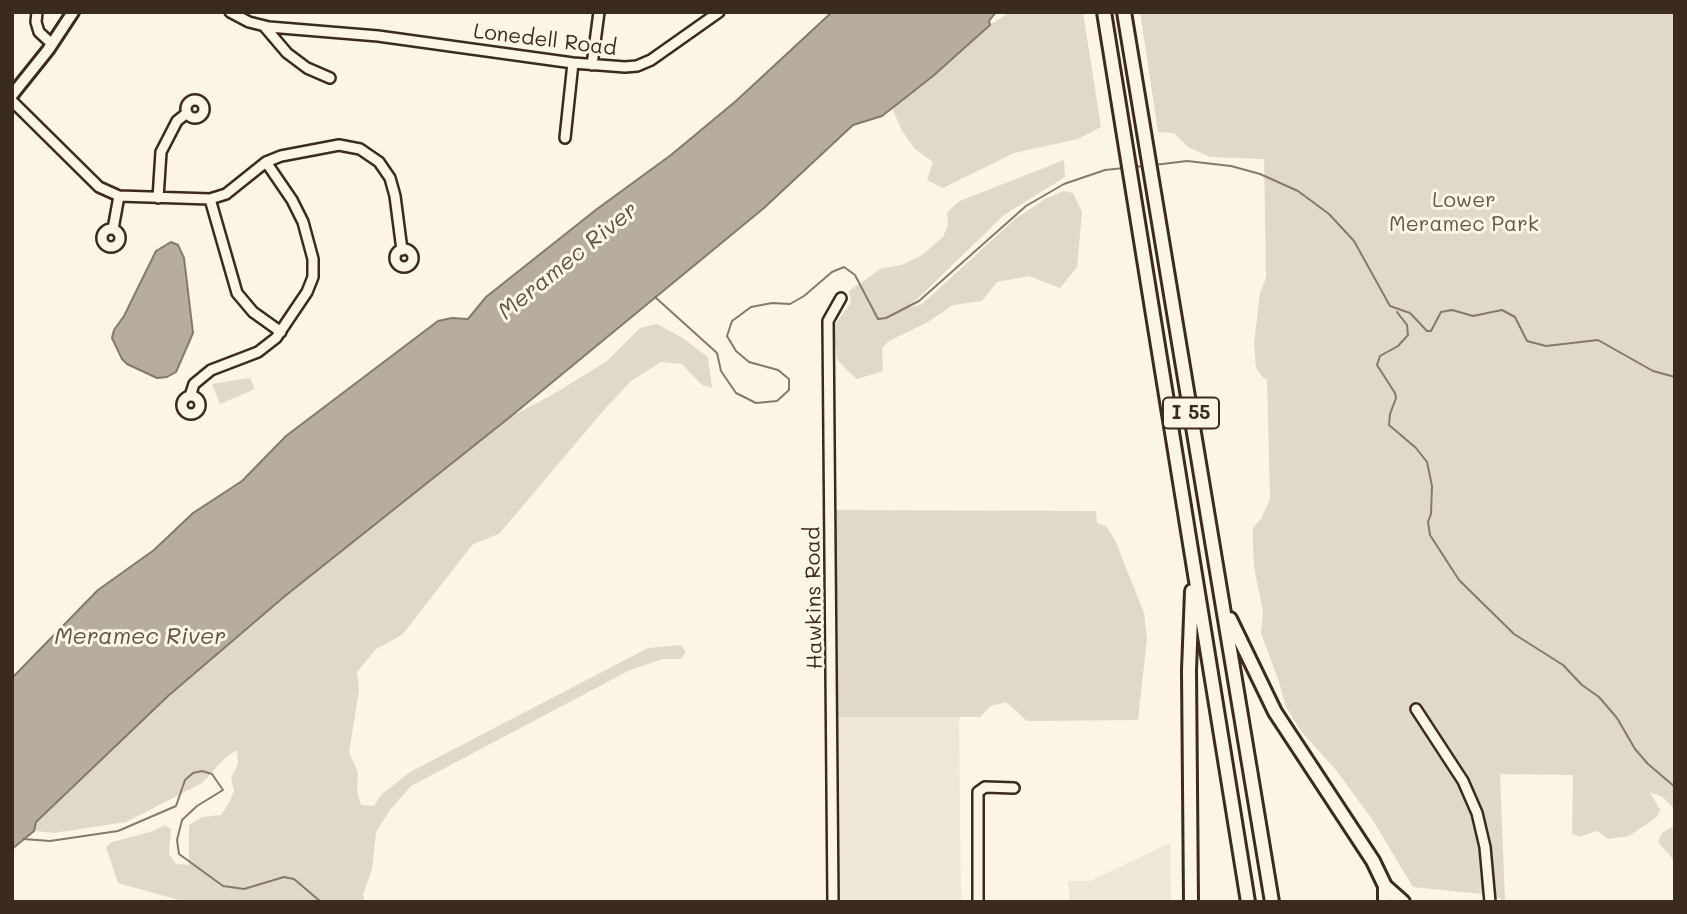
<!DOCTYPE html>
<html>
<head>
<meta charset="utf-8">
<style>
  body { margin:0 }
  #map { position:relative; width:1687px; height:914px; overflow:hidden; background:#fcf5e5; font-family:Mali,sans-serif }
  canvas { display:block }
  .frame { position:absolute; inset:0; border:14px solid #3b2a1e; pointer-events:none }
</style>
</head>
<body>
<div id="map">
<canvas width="1687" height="914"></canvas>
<div class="frame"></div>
</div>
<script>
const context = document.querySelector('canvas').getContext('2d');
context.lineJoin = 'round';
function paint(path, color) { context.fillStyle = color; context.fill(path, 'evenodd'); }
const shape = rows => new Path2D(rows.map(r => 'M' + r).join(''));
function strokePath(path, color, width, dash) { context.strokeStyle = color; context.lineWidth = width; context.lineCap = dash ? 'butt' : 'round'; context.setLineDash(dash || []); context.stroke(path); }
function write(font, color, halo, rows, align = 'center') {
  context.font = font + ' Mali,sans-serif'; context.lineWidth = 6; context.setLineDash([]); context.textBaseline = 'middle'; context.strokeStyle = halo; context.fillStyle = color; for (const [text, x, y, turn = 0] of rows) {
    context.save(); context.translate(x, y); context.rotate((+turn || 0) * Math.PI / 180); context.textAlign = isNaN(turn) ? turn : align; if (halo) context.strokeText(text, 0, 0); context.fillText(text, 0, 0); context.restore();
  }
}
paint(shape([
  [838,717,959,717,961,902,838,902],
  [1170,843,1171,902,1070,902,1068,881,1090,881]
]), '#eee6d6');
paint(shape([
  [1010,12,1083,12,1101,127,1078,139,1014,153,943,188,927,180,933,162,915,149,902,131,892,108,933,76,990,25],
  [1140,12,1675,12,1675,809,1662,797,1650,792,1660,810,1657,817,1629,836,1608,839,1597,831,1579,837,1572,834,1573,775,1500,774,1505,901,1496,897,1495,891,1481,894,1413,887,1372,819,1336,770,1301,731,1286,707,1279,682,1261,633,1263,611,1254,567,1253,545,1253,528,1261,519,1270,499,1267,379,1263,378,1256,368,1254,344,1260,293,1266,278,1264,159,1210,157,1188,147,1174,133,1158,132],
  [1064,160,1065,177,1004,215,908,308,922,304,1015,219,1045,199,1064,191,1073,193,1082,212,1077,267,1060,288,1029,276,997,282,982,301,953,305,928,322,889,341,882,348,883,371,857,379,847,370,837,359,833,327,851,303,849,291,882,268,902,265,922,255,943,237,948,224,947,212,960,201],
  [657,324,681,337,708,357,712,388,702,385,682,364,661,362,631,381,603,411,499,534,473,544,402,635,376,649,357,672,359,691,349,752,358,772,357,791,361,805,374,806,382,794,410,772,648,648,681,645,686,652,681,659,663,659,630,670,411,786,390,810,376,832,372,870,363,894,365,902,186,902,118,883,106,847,112,842,150,832,165,825,171,829,169,854,176,864,189,865,189,825,202,817,221,815,229,803,234,791,231,778,238,764,237,750,225,758,202,783,126,822,54,833,34,831,36,822,168,696,285,596,510,417,552,395,607,361,640,328],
  [250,378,255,389,220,404,212,384],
  [835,510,1096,511,1097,523,1106,526,1115,540,1144,613,1147,638,1138,720,1027,721,1006,702,991,706,980,717,838,717],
  [1675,825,1675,868,1672,858,1658,842,1662,833]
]), '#e0d8c8');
const water = shape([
  [832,12,996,12,989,21,990,25,933,76,882,116,853,125,764,208,510,417,285,596,168,696,36,822,34,831,12,849,12,678,98,590,154,550,193,513,242,481,286,436,438,321,452,318,468,319,486,297,597,209,671,155,736,101,832,12],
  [171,242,178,245,184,258,193,333,176,372,167,377,157,378,127,364,122,359,112,338,114,330,124,316,156,251,171,242]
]);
paint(water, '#b7ad9e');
strokePath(water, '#85796b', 2);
strokePath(shape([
  [1154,165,1187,161,1231,166,1260,174,1298,191,1329,214,1354,241,1390,306,1410,313,1427,331,1431,331,1441,312,1452,310,1473,316,1502,310,1515,317,1527,341,1546,346,1598,340,1653,371,1675,377],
  [1133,167,1145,166],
  [655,297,717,353,721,371,736,393,756,403,777,401,789,390,789,379,778,370,749,362,736,351,727,336,732,321,751,307,772,303,790,304,804,296,832,272,844,267,855,275,878,319,886,318,919,301,1026,206,1064,184,1105,170,1124,168],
  [1397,312,1407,325,1408,335,1398,346,1380,356,1377,365,1395,393,1396,398,1390,414,1389,425,1416,448,1427,462,1432,486,1431,514,1428,522,1430,535,1459,580,1514,634,1563,665,1582,685,1599,697,1617,718,1635,749,1648,764,1675,787],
  [23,839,50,841,118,831,176,806,185,780,193,773,202,771,212,774,223,790,197,806,182,820,177,840,179,854,223,886,244,889,284,877,294,879,321,902]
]), '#85796b', 2);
const minor = shape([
  [37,12,36,22,39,32,52,44],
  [230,12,249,22,269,27,378,36,573,63,625,67,637,66,651,60,719,12],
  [264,26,287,53,307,68,330,78],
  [592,65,599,12],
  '186 109a9 9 0 1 1 18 0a9 9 0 1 1-18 0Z',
  [12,101,99,187,119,196,210,199,226,194,266,162,281,156,339,145,360,149,379,162,390,178,395,196,402,250],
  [565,138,573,63],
  [158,198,161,152,177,121,187,113],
  [210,199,237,293,253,312,281,332],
  '102 238a9 9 0 1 1 18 0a9 9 0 1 1-18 0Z',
  [113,229,119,196],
  '395 258a9 9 0 1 1 18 0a9 9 0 1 1-18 0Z',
  [190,396,194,384,211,370,258,352,276,338,307,292,313,277,313,259,303,222,292,200,266,162],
  '182 405a9 9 0 1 1 18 0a9 9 0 1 1-18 0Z',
  [1416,709,1463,781,1477,813,1485,847,1490,902],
  [833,902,828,321,841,298],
  [978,902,978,792,985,787,1014,788]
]);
const major = shape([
  [12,95,48,50,73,12]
]);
const highway = shape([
  [1104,12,1248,902],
  [1124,12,1272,902],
  [1230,619,1275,712,1373,861,1385,886,1385,902],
  [1385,886,1403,902],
  [1191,902,1189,670,1192,591]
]);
strokePath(minor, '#3b2a1e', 14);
strokePath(major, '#3b2a1e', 16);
strokePath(highway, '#3b2a1e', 18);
strokePath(minor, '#fcf5e5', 9);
strokePath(major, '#fcf5e5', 10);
strokePath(highway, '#fcf5e5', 12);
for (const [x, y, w] of [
  [1191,413,56]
]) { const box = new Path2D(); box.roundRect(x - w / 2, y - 15.5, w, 31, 5); context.fillStyle = '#fcf5e5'; context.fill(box); strokePath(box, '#3b2a1e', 2); }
write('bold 19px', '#3b2a1e', null, [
  ["I 55",1191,413]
]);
write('21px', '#3b2a1e', '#fcf5e5', [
  ["Lonedell Road",545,40,7],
  ["Hawkins Road",814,598,-91]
]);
write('21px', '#645648', '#fcf5e5', [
  ["Lower",1464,201],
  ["Meramec Park",1464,225]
]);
write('italic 23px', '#605144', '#fcf5e5', [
  ["Meramec River",568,261,-39],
  ["Meramec River",140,637]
]);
</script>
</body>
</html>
